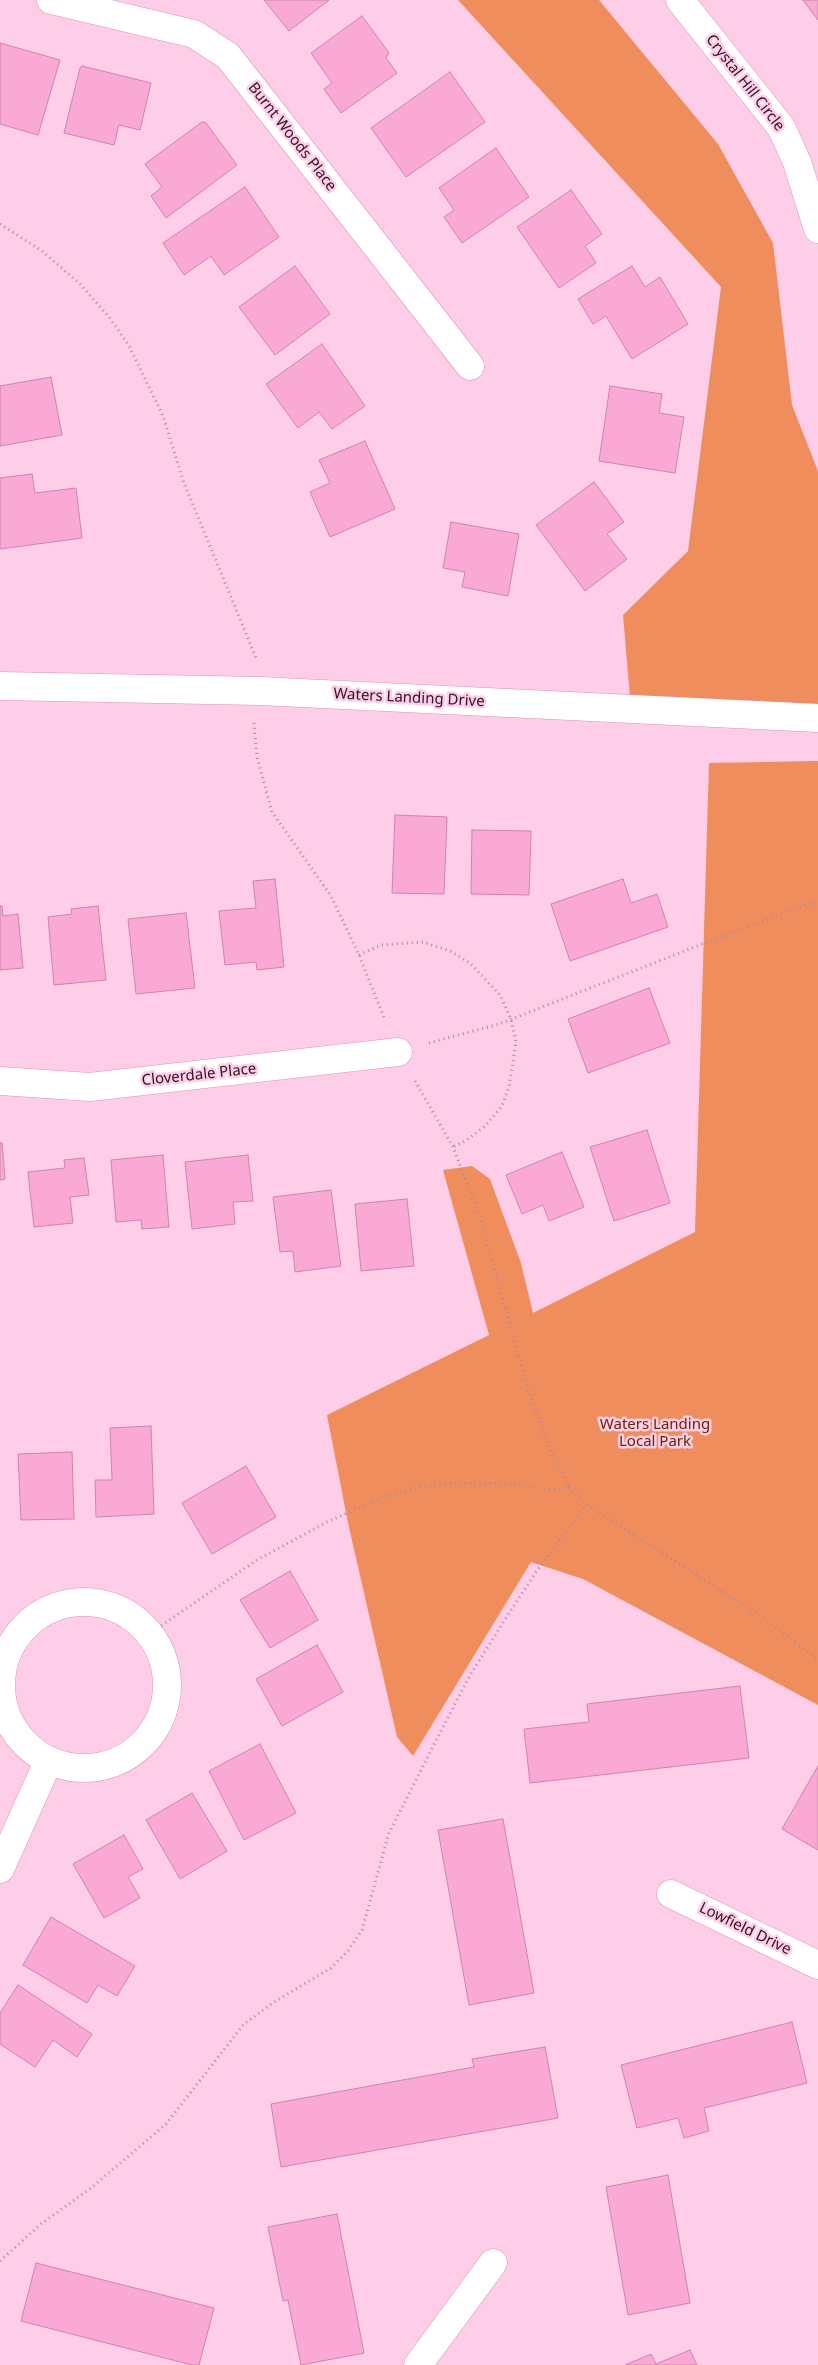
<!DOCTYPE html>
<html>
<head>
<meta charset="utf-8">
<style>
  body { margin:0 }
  canvas { display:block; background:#fecde7 }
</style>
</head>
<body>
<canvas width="818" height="2365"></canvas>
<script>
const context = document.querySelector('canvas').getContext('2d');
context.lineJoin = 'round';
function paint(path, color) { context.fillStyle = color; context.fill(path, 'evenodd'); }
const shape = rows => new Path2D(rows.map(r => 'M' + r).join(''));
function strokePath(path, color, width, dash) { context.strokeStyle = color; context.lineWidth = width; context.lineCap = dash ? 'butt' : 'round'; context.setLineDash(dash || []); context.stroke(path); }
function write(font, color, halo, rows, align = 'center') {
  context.font = font + ' "Noto Sans",sans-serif'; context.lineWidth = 5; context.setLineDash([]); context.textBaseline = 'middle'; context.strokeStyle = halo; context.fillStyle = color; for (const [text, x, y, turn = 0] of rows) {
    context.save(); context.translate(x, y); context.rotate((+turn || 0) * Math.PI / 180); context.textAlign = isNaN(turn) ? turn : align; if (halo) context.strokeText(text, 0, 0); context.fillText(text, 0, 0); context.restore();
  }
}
paint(shape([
  [458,0,599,0,718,144,773,243,792,405,818,471,818,718,631,709,623,615,688,551,721,287],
  [818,761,818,1705,583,1579,531,1562,413,1756,397,1737,348,1523,327,1415,489,1335,443,1170,472,1166,490,1179,521,1263,533,1313,695,1232,709,763]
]), '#f08d5d');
const building = shape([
  [264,0,329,0,289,31,264,0],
  [803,0,818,0,818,20,803,0],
  [362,16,389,53,386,58,397,73,341,113,324,89,332,83,311,53,362,16],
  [0,43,60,60,38,135,0,124,0,43],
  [82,66,151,83,140,130,119,125,114,145,64,133,80,68,82,66],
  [450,72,485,122,406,177,371,128,450,72],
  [202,122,206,123,237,165,166,218,151,196,162,187,145,164,202,122],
  [496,148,529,197,462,243,444,217,454,210,439,188,496,148],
  [245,187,279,237,224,275,211,256,184,275,163,243,245,187],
  [571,190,602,234,585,246,596,263,559,288,517,227,571,190],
  [295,266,330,314,275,355,239,307,295,266],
  [632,266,645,287,660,277,688,324,632,359,606,316,593,324,578,299,632,266],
  [322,344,365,406,332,429,319,412,298,428,266,384,322,344],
  [51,377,62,435,0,446,0,386,51,377],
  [610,386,662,394,659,413,684,417,675,473,599,461,610,386],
  [365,441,395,509,330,537,310,492,330,483,319,460,365,441],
  [32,474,35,493,76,488,82,538,0,549,0,478,32,474],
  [594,482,624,522,607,534,627,559,585,591,536,525,594,482],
  [451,522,519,534,508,596,462,587,465,572,443,568,451,522],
  [395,815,447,817,444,894,392,893,395,815],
  [472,830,531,831,529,895,471,894,472,830],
  [275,879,284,967,257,970,256,962,225,965,219,911,256,908,253,881,275,879],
  [623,879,631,903,657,894,668,927,570,961,551,904,623,879],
  [0,906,2,906,3,916,18,914,23,968,0,970,0,906],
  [98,906,106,980,54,985,48,917,72,914,71,909,98,906],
  [186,913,195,988,136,994,128,919,186,913],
  [649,988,670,1043,588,1073,568,1019,649,988],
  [647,1130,670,1203,614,1221,590,1147,647,1130],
  [0,1143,2,1143,5,1179,0,1180,0,1143],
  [562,1152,584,1207,549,1221,543,1205,522,1214,506,1175,562,1152],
  [163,1155,169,1227,142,1229,141,1220,116,1222,111,1160,163,1155],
  [248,1155,253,1201,233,1202,235,1224,192,1229,185,1162,248,1155],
  [84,1158,89,1195,70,1197,73,1223,34,1227,28,1172,65,1168,64,1160,84,1158],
  [331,1190,341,1266,295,1272,293,1251,280,1252,273,1197,331,1190],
  [407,1199,414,1266,361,1271,355,1204,407,1199],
  [151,1426,154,1514,96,1517,95,1480,112,1480,110,1428,151,1426],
  [72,1452,74,1519,21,1520,18,1454,72,1452],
  [246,1466,276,1517,212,1554,182,1503,246,1466],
  [290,1571,318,1620,270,1648,240,1600,290,1571],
  [317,1645,343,1692,282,1726,256,1679,317,1645],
  [740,1686,749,1758,530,1783,524,1729,589,1722,587,1704,740,1686],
  [260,1744,296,1813,244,1840,209,1771,260,1744],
  [818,1766,818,1850,782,1829,818,1766],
  [192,1793,227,1851,180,1879,146,1820,192,1793],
  [503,1819,534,1993,469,2005,438,1830,503,1819],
  [124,1835,143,1869,128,1877,140,1898,104,1918,73,1864,124,1835],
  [51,1917,135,1966,117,1996,98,1985,87,2003,23,1965,51,1917],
  [18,1985,92,2034,77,2057,53,2040,35,2067,0,2044,0,2013,18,1985],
  [792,2022,807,2083,704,2108,709,2131,684,2138,678,2118,637,2128,621,2065,792,2022],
  [545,2047,558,2118,281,2167,271,2104,474,2067,472,2059,545,2047],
  [668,2175,690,2303,628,2315,606,2187,668,2175],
  [337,2214,364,2353,301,2365,288,2300,283,2301,268,2227,337,2214],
  [36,2263,214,2308,199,2365,192,2365,21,2321,36,2263],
  [690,2350,697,2365,625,2365,651,2354,656,2364,690,2350]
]);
paint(building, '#faa9d5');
strokePath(building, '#ce84ad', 1);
const minor = shape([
  [51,0,194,34,228,56,470,366],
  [680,0,781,127,797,162,818,229],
  [0,1081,90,1087,398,1052],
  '1 1685a83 83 0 1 1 166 0a83 83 0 1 1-166 0Z',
  [0,1869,49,1760],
  [671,1894,818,1965],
  [418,2365,493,2263]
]);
const tertiary = shape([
  [0,686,260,691,818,718]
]);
strokePath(minor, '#dd91bb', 29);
strokePath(tertiary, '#dd91bb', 29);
strokePath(shape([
  [0,224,42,251,80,284,109,317,128,344,163,416,184,483,256,658],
  [254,723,257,757,272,812,331,896,359,955,385,1020],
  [359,955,381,945,423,942,450,951,470,963,500,995,511,1019,516,1042,509,1087,502,1106,485,1126,467,1140,453,1147],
  [429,1043,499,1024,715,939,808,904,818,903],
  [415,1081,453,1147,480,1217,527,1386,548,1445,569,1487],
  [149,1634,257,1560,327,1522,379,1499,413,1488,452,1483,504,1483,552,1490,569,1487,586,1504,759,1615,818,1660],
  [0,2261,41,2224,91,2188,166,2124,244,2024,274,2002,331,1968,348,1951,362,1930,389,1833,442,1729,469,1677,504,1621,536,1572,586,1504]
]), '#b1889e', 3, [1, 4]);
strokePath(minor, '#fff', 28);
strokePath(tertiary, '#fff', 28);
write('15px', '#2f1323', '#fecde7', [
  ["Crystal Hill Circle",745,83,52],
  ["Burnt Woods Place",292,137,52],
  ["Waters Landing Drive",409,698,3],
  ["Cloverdale Place",199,1075,-6],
  ["Lowfield Drive",745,1929,26]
]);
write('15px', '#662802', '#fecde7', [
  ["Waters Landing",655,1425],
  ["Local Park",655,1442]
]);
</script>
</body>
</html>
